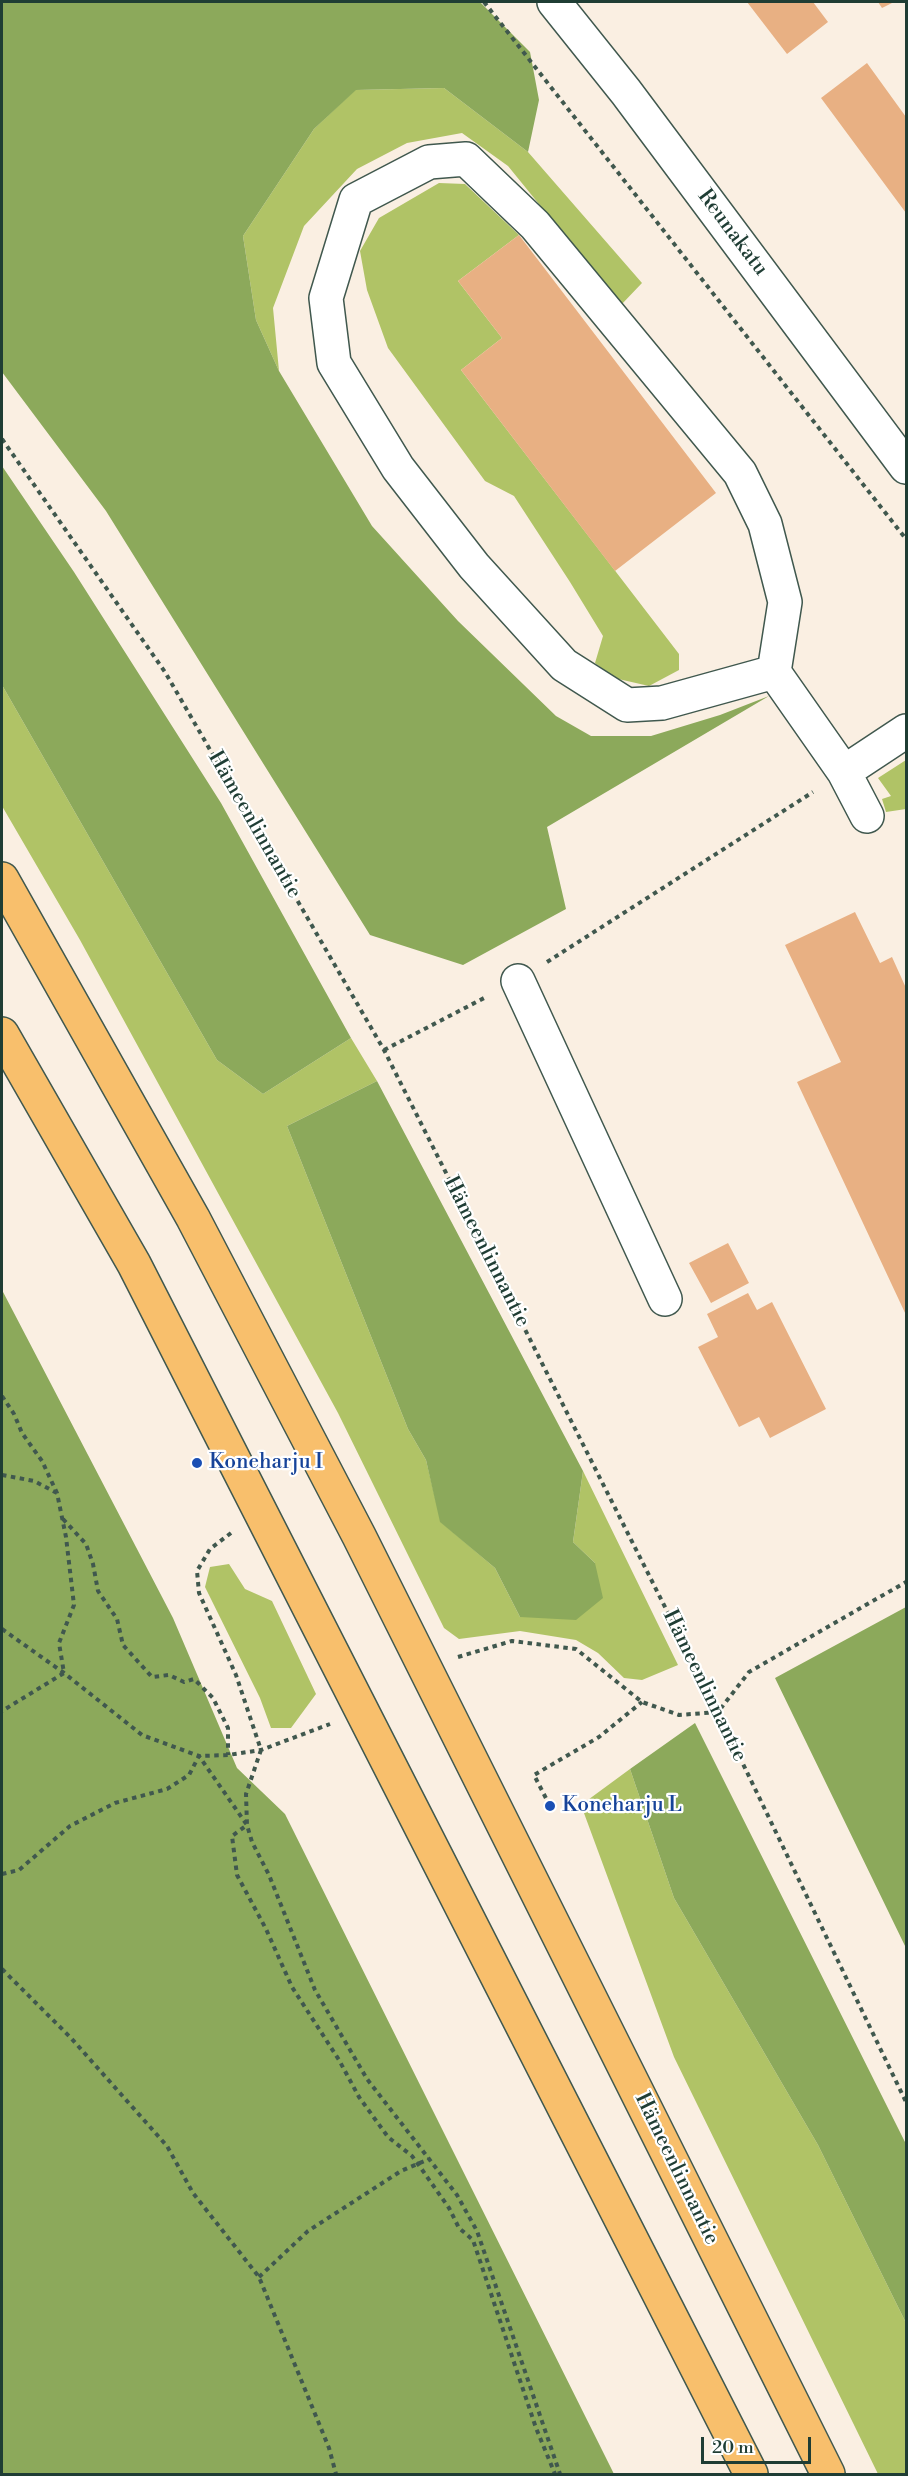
<!DOCTYPE html>
<html>
<head>
<meta charset="utf-8">
<style>
  body { margin:0 }
  #map { position:relative; width:908px; height:2476px; overflow:hidden; background:#faefe2; font-family:"Libre Bodoni",serif }
  canvas { display:block }
  .frame { position:absolute; inset:0; border:3px solid #1f3d34; pointer-events:none }
  .scale { position:absolute; left:701px; top:2437px; width:110px; height:27px; box-sizing:border-box; border:3px solid #1f3d34; border-top:0; padding-left:8px; font-size:18px; line-height:21px; white-space:nowrap; color:#1f3d34; -webkit-text-stroke:4px #fff; paint-order:stroke }
</style>
</head>
<body>
<div id="map">
<canvas width="908" height="2476"></canvas>
<div class="frame"></div>
<div class="scale">20 m</div>
</div>
<script>
const context = document.querySelector('canvas').getContext('2d');
context.lineJoin = 'round';
function paint(path, color) { context.fillStyle = color; context.fill(path, 'evenodd'); }
const shape = rows => new Path2D(rows.map(r => 'M' + r).join(''));
function strokePath(path, color, width, dash) { context.strokeStyle = color; context.lineWidth = width; context.lineCap = dash ? 'butt' : 'round'; context.setLineDash(dash || []); context.stroke(path); }
function write(font, color, halo, rows, align = 'center') {
  context.font = font + ' "Libre Bodoni",serif'; context.lineWidth = 4.5; context.setLineDash([]); context.textBaseline = 'middle'; context.strokeStyle = halo; context.fillStyle = color; for (const [text, x, y, turn = 0] of rows) {
    context.save(); context.translate(x, y); context.rotate((+turn || 0) * Math.PI / 180); context.textAlign = isNaN(turn) ? turn : align; if (halo) context.strokeText(text, 0, 0); context.fillText(text, 0, 0); context.restore();
  }
}
paint(shape([
  [444,88,528,152,642,283,621,305,508,166,462,133,407,143,357,169,304,226,273,308,279,371,256,320,243,236,314,129,355,90],
  [439,183,465,184,519,235,458,281,502,338,461,370,679,654,679,670,649,686,614,678,595,663,603,636,570,582,514,496,485,481,388,348,367,290,360,251,379,218],
  [2,685,217,1060,263,1094,351,1038,377,1081,287,1126,408,1429,426,1460,441,1522,495,1568,520,1617,595,1563,573,1542,583,1471,678,1665,642,1680,624,1678,598,1653,576,1640,520,1631,459,1639,444,1628,338,1413,80,940,2,806],
  [906,760,906,809,886,812,882,799,891,796,878,778],
  [229,1564,245,1589,272,1601,316,1694,291,1728,271,1728,260,1698,205,1587,210,1567],
  [630,1769,674,1898,818,2145,906,2323,906,2474,878,2474,674,2057,581,1805]
]), '#b0c366');
paint(shape([
  [2,2,480,2,530,52,539,100,528,152,444,88,356,90,314,129,243,236,256,320,279,371,372,526,458,621,556,716,591,736,651,736,720,715,769,696,547,827,566,909,463,965,370,935,106,511,2,372],
  [2,466,74,572,221,803,351,1038,263,1094,217,1060,2,685],
  [377,1081,583,1471,573,1542,595,1563,603,1598,576,1620,520,1617,495,1568,440,1522,426,1460,408,1429,287,1126],
  [2,1290,173,1618,237,1768,285,1814,614,2474,2,2474],
  [906,1607,906,1948,775,1678],
  [695,1723,906,2144,906,2323,818,2145,674,1898,630,1769]
]), '#8ca95b');
paint(shape([
  [747,2,813,2,828,22,787,54],
  [878,2,894,2,882,8],
  [867,63,906,117,906,213,821,98],
  [519,235,716,493,615,571,461,370,502,338,458,281],
  [855,912,880,963,892,957,906,988,906,1315,797,1082,841,1062,785,945],
  [728,1243,749,1283,711,1303,689,1263],
  [748,1293,757,1310,772,1302,826,1409,770,1438,759,1417,739,1427,698,1347,718,1337,707,1314]
]), '#e8b083');
const minor = shape([
  [554,2,626,92,906,467],
  [774,672,662,703,627,705,564,665,474,566,398,468,334,363,326,298,356,200,429,162,466,159,535,225,740,473,765,524,785,602,774,672,844,772,867,816],
  [844,772,906,731],
  [518,981,665,1299]
]);
const major = shape([
  [2,879,193,1218,359,1536,828,2474],
  [2,1034,134,1264,751,2474]
]);
strokePath(minor, '#40584e', 36);
strokePath(major, '#40584e', 36);
strokePath(shape([
  [484,2,906,539],
  [2,439,165,672,384,1050,718,1712,906,2102],
  [547,962,813,792],
  [384,1050,486,997],
  [2,1396,14,1414,22,1433,42,1461,57,1493,66,1537,74,1605,59,1643,64,1673,2,1711],
  [2,1475,34,1481,57,1493],
  [63,1519,86,1544,93,1564,98,1591,117,1619,123,1645,152,1677,169,1675,184,1682,194,1679,213,1698,228,1728,228,1755],
  [231,1533,210,1549,197,1571,199,1593,236,1675,261,1750,246,1794,247,1825,232,1836,237,1875,266,1929,292,1987,339,2060,359,2097,388,2137,412,2156,418,2164,449,2208,459,2228,473,2240,536,2428,555,2474],
  [2,1629,64,1673,142,1735,199,1756,247,1825,252,1842,269,1875,315,1990,367,2079,457,2195,477,2231,560,2474],
  [458,1657,512,1641,576,1649,642,1702,679,1715,718,1712,749,1672,906,1582],
  [550,1806,534,1775,599,1737,642,1702],
  [2,1874,19,1870,70,1826,115,1803,167,1789,189,1775,199,1756,228,1755,261,1750,330,1724],
  [2,1969,71,2038,167,2146,193,2193,259,2277,329,2448,336,2474],
  [259,2277,308,2231,401,2171,429,2159]
]), '#40584e', 4, [4.5, 4.5]);
strokePath(minor, '#fff', 33);
strokePath(major, '#f8bf6c', 33);
for (const [x, y, r, color] of [
  [197,1463,6,"#1a4fb4"],
  [550,1806,6,"#1a4fb4"]
]) { const dot = new Path2D(); dot.arc(x, y, r, 0, 2 * Math.PI); context.fillStyle = color; context.fill(dot); strokePath(dot, '#fff', 2); }
write('21px', '#1f3d34', '#fff', [
  ["Reunakatu",732,233,53],
  ["Hämeenlinnantie",254,825,60],
  ["Hämeenlinnantie",486,1252,63],
  ["Hämeenlinnantie",704,1686,64],
  ["Hämeenlinnantie",676,2169,64]
]);
write('21px', '#164399', '#fff', [
  ["Koneharju I",209,1463],
  ["Koneharju L",562,1806]
], 'left');
</script>
</body>
</html>
